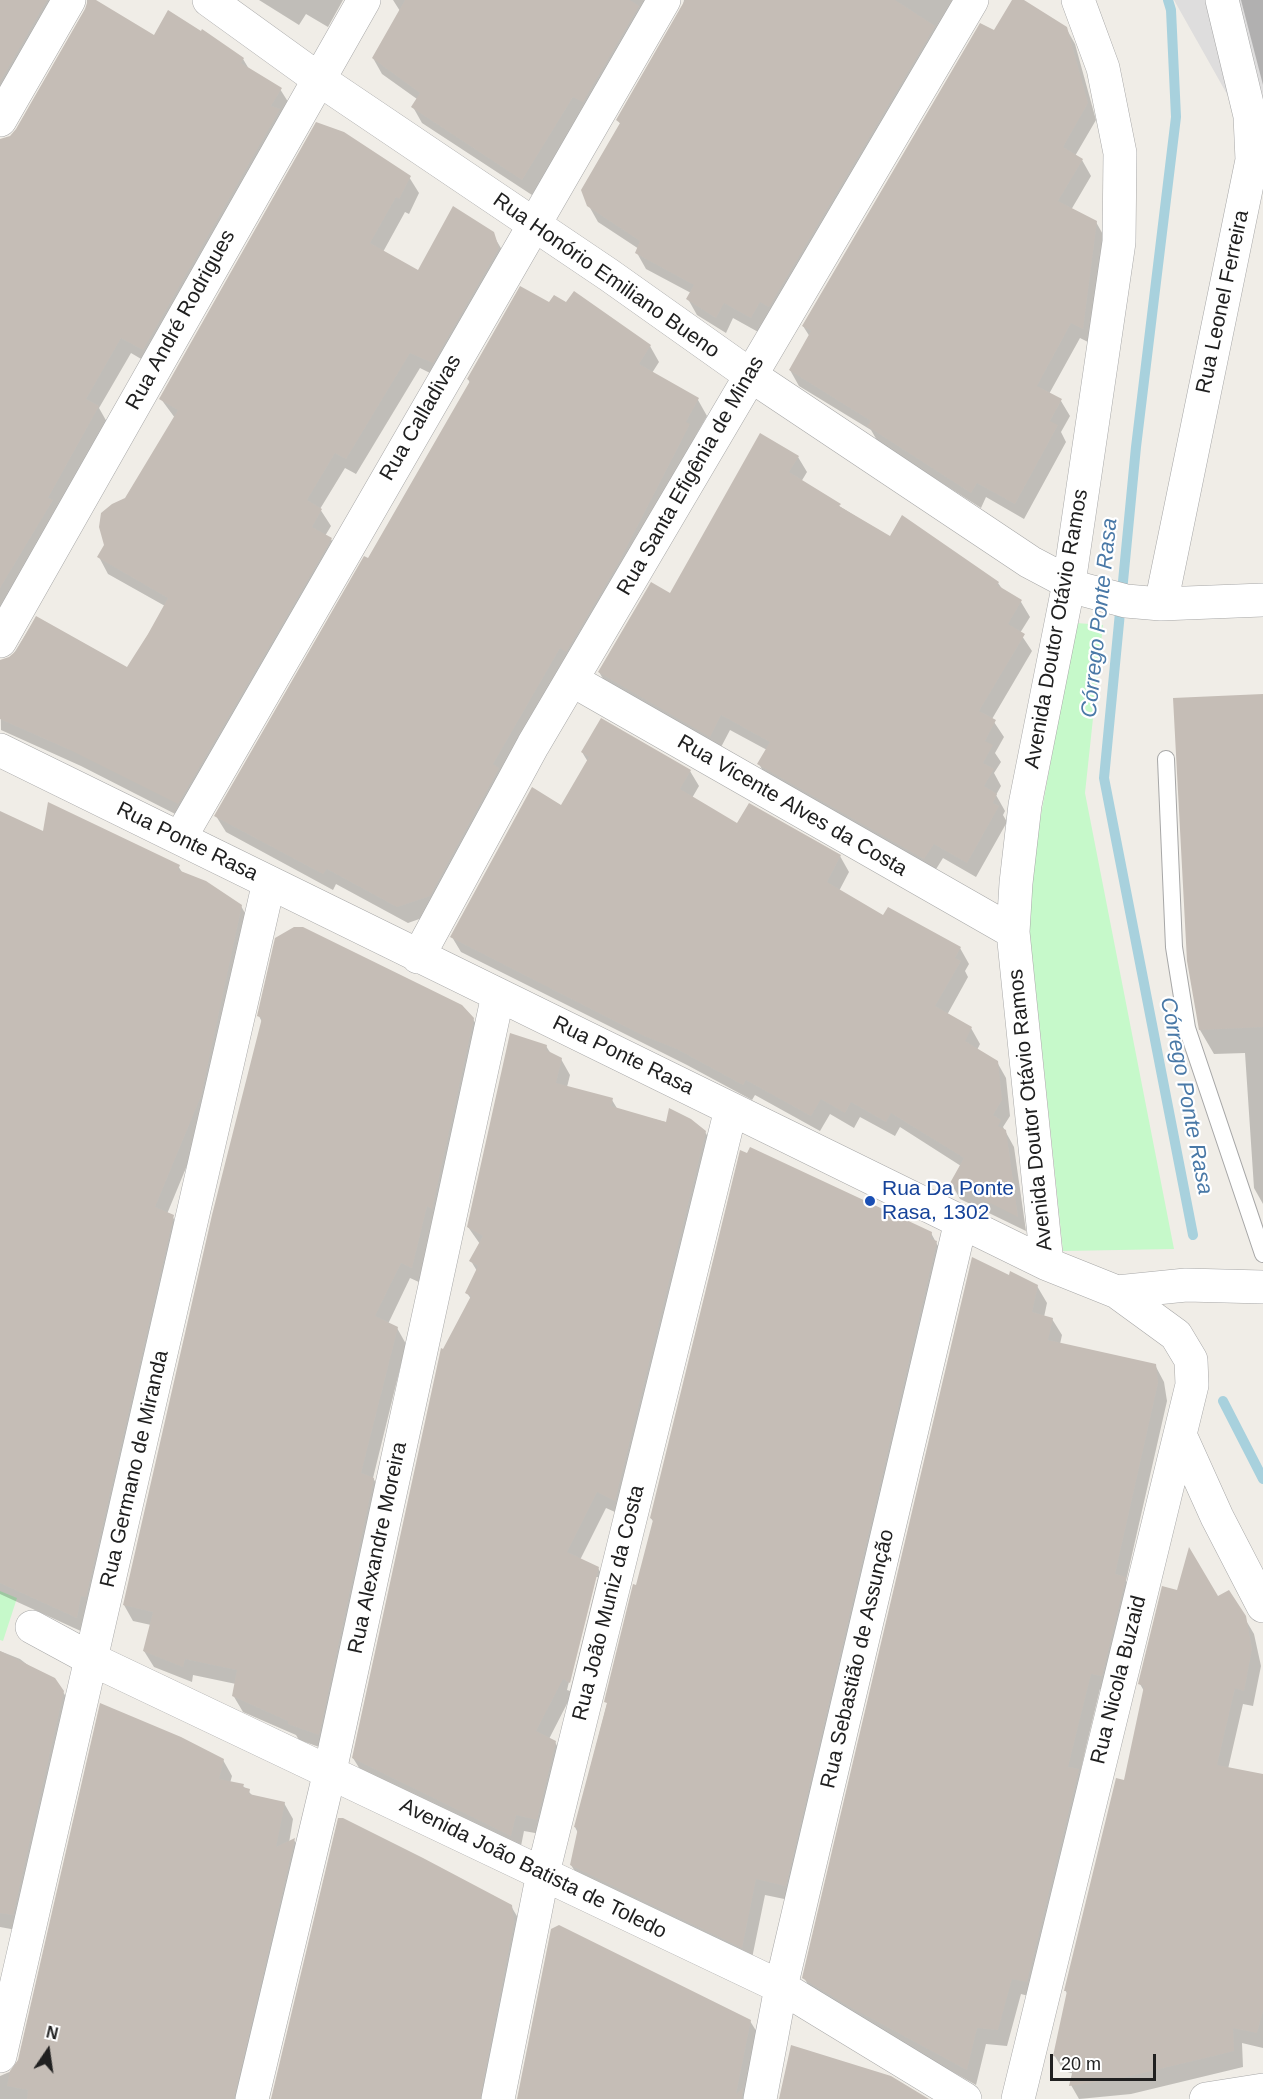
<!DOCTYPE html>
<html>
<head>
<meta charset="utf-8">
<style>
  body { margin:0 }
  #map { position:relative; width:1263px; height:2099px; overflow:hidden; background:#f0ede7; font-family:Arial,sans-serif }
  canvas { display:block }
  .north { position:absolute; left:18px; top:2021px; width:60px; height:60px; -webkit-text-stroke:4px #fff; paint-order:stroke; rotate:13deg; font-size:16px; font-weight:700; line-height:24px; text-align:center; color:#202020 }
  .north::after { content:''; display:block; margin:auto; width:21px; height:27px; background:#202020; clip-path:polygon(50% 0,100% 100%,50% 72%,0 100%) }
  .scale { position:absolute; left:1050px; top:2054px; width:106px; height:27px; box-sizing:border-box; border:3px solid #202020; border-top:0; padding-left:8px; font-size:18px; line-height:21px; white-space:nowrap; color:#202020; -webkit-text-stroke:4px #fff; paint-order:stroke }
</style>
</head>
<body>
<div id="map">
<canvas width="1263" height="2099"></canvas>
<div class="north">N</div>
<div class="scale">20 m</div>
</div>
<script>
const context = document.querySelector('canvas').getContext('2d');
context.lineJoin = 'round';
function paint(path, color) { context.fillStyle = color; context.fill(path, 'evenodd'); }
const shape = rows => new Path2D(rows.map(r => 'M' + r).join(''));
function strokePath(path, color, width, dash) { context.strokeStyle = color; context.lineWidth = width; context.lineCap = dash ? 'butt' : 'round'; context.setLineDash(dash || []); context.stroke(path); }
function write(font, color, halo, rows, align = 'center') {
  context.font = font + ' Arial,sans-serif'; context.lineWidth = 4.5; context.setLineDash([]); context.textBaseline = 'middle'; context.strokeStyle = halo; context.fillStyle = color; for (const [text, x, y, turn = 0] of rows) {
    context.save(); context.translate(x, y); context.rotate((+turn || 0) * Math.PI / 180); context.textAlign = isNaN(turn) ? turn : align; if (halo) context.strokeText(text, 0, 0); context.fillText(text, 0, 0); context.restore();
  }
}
paint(shape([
  [1174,0,1263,0,1263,158]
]), '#dedddd');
paint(shape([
  [1076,623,1103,625,1085,793,1174,1249,1063,1251,1026,897],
  [0,1591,17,1598,3,1641,0,1640]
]), '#c6f9ca');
paint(shape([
  [0,0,72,0,0,110],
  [87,0,93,0,155,37,243,59,249,69,280,89,290,105,153,366,131,353,99,408,108,424,0,638,0,164,87,10],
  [259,0,343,0,328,27,306,14,299,25],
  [393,0,663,0,582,112,532,195,422,123,413,107,417,99,382,74,373,58,400,11],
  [684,0,955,0,760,333,733,318,726,333,697,315,688,299,691,293,646,269,637,253,639,249,598,222,589,206,621,125,618,120,682,10],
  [1014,0,1021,0,1066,28,1075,44,1096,120,1075,156,1082,160,1091,176,1071,210,1096,222,1105,238,1092,344,1080,338,1049,394,1061,401,1070,416,1061,432,1066,442,1024,519,986,497,981,508,878,442,871,430,799,386,790,370,810,337,803,326],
  [1241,0,1263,0,1263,85],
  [409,177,419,193,409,214,405,212,383,252,419,272,492,233,502,250,442,379,420,368,356,474,345,468,320,509,331,526,325,536,331,539,340,555,187,820,81,766,1,730,0,661,11,658,36,618,128,669,165,606,108,574,99,557,126,500,175,418,161,399],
  [549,304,650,346,659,362,652,373,698,400,707,416,695,437,698,442,439,912,408,923,336,884,333,890,226,832,216,816,368,560,470,383,468,379],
  [798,457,807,472,801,482,890,538,998,583,1003,590,1021,602,1030,617,1020,633,1032,651,992,719,1004,737,995,753,1001,762,994,773,1001,786,996,795,1005,811,1003,815,1007,822,976,877,943,858,933,874,768,780,759,764,767,750,730,730,719,751,608,687,599,672],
  [1263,695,1263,1204,1254,1188,1245,1053,1214,1054,1200,1030],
  [582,752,690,771,699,786,692,798,738,825,840,856,849,872,839,891,884,917,960,948,969,964,965,971,968,977,947,1015,971,1028,980,1044,977,1050,997,1062,1006,1078,1010,1116,1003,1127,1014,1147,1026,1231,960,1199,951,1183,961,1166,900,1127,895,1136,860,1117,854,1128,830,1114,820,1131,755,1095,752,1100,687,1065,461,952,452,937,562,807,588,762],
  [0,813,44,833,178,866,182,872,241,906,250,922,209,1112,167,1214,172,1216,182,1232,85,1633,0,1594],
  [259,1016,473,1019,482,1035,421,1283,410,1278,388,1324,397,1328,406,1344,373,1478,383,1495,328,1750,299,1740,296,1735,243,1712,233,1695,236,1684,193,1675,192,1682,154,1667,144,1651,151,1625,133,1621,124,1605,262,1022],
  [546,1046,551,1054,561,1059,570,1075,567,1087,612,1100,618,1110,705,1132,715,1148,624,1516,606,1508,580,1560,598,1568,607,1585,572,1694,549,1739,555,1742,564,1759,546,1835,524,1831,520,1851,363,1774,353,1758,444,1351,471,1299,467,1293,477,1271,471,1261,480,1244,468,1227],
  [595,1577,598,1577,570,1691,567,1690],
  [931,1233,945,1259,794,1901,765,1895,751,1963,581,1881,571,1865,578,1833,575,1827,654,1523,651,1518],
  [1010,1277,1037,1286,1047,1303,1044,1317,1052,1319,1062,1335,1060,1344,1155,1365,1164,1382,1167,1401,1126,1581,1134,1594,1111,1692,1100,1689,1086,1747,1080,1774,1087,1787,1036,1998,1021,1994,1007,2046,986,2044,976,2085,814,1994,804,1978],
  [1218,1598,1244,1617,1254,1634,1261,1666,1253,1706,1243,1704,1228,1769,1263,1776,1263,2048,1242,2043,1243,2067,1131,2094,1079,2099,1071,2085,1074,2074,1064,2071,1054,2055,1068,1995,1065,1990,1126,1782,1144,1691,1140,1684],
  [0,1651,20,1659,63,1692,73,1708,22,1931,0,1927],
  [223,1760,232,1776,230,1783,243,1786,253,1796,284,1803,293,1819,289,1843,294,1840,303,1855,245,2099,0,2099,0,2076,14,2070],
  [511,1906,521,1923,491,2099,273,2099],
  [750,2021,760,2037,747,2099,519,2099]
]), '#0003');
strokePath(shape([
  [1168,0,1171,10,1176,117,1136,447,1104,778,1193,1235],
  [1223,1401,1263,1479]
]), '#a8d1dd', 10);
paint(shape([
  [0,0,47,0,0,82],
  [88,0,96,0,154,35,168,10,201,31,202,29,244,58,241,63,282,88,271,106,280,109,143,350,121,338,86,399,99,406,48,498,53,500,0,588,0,139,10,136,16,129,85,9],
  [405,0,630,0,639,6,583,102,573,97,522,180,411,107,420,93,372,58],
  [685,0,895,0,935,26,769,307,760,302,751,318,724,303,716,318,686,299,694,285,635,253,640,241,587,206,581,190,620,123,616,120],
  [1012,0,1024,0,1067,27,1088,103,1063,147,1083,159,1058,201,1097,221,1083,329,1071,323,1037,386,1062,399,1050,421,1058,425,1015,504,977,483,971,493,867,426,871,421,789,370,811,331,802,326,980,23,994,30],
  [316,122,344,132,411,176,399,199,396,197,370,243,418,270,453,206,494,232,499,248,433,363,410,353,346,459,335,453,307,500,322,509,312,527,332,538,178,804,70,750,0,719,0,660,9,657,16,651,36,616,127,667,148,634,168,598,97,557,104,545,99,527,101,513,112,504,125,498,178,410,159,399],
  [520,286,549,302,554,295,566,302,574,291,651,345,639,364,699,398,686,422,690,424,619,562,566,652,560,648,493,764,499,768,430,896,397,907,327,869,323,874,214,816,364,556,368,558,470,381,467,379],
  [760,433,799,456,789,472,841,504,839,506,890,536,902,515,999,582,997,585,1022,600,1008,624,1025,634,979,711,996,720,985,741,993,745,983,763,994,769,984,786,997,794,993,803,999,806,967,863,934,844,924,859,757,764,770,742,721,715,710,737,598,672,651,582,670,593],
  [1263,694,1263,1027,1199,1030,1187,961,1173,698],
  [601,718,691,770,680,789,737,823,749,803,841,855,827,882,883,915,888,907,961,947,955,958,961,961,935,1006,972,1027,965,1041,998,1061,1002,1100,993,1115,1001,1120,998,1126,1006,1130,1018,1217,950,1183,964,1158,891,1113,886,1122,851,1102,845,1113,821,1099,811,1116,746,1080,743,1085,677,1049,642,1035,450,937,532,787,561,805,589,757,581,752],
  [48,802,180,865,178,870,206,881,242,905,201,1096,155,1207,174,1215,86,1597,81,1596,77,1618,0,1583,0,811,43,831],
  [294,927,303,927,462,1005,474,1018,432,1209,427,1206,412,1268,401,1263,375,1316,398,1327,361,1473,374,1478,319,1735,288,1724,288,1721,232,1696,237,1670,185,1659,183,1667,143,1651,153,1612,123,1605,212,1215,262,1018,257,1016,275,938],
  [510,1033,547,1045,546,1050,562,1058,556,1083,613,1098,611,1106,666,1122,669,1108,691,1119,706,1131,615,1501,597,1492,567,1552,599,1567,570,1683,563,1679,536,1731,556,1741,537,1820,516,1815,511,1836,352,1758,441,1348,443,1349,471,1296,465,1293,478,1266,469,1261,483,1236,467,1227],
  [750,1147,932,1232,931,1239,937,1241,786,1886,756,1879,742,1948,570,1865,578,1828,574,1827,607,1703,604,1702,633,1584,636,1585,653,1520,650,1518,740,1150,747,1153],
  [972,1257,1009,1275,1010,1271,1038,1285,1032,1312,1053,1318,1048,1340,1156,1364,1158,1383,1115,1574,1126,1577,1102,1676,1091,1674,1077,1730,1068,1767,1079,1769,1027,1982,1012,1979,998,2030,977,2028,967,2070,852,2008,802,1978],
  [1189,1547,1218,1596,1229,1590,1246,1616,1252,1649,1244,1691,1235,1688,1217,1765,1263,1774,1263,2011,1257,2033,1233,2028,1234,2051,1122,2078,1069,2086,1075,2061,1053,2056,1067,1991,1064,1991,1116,1778,1124,1780,1144,1686,1138,1684,1162,1586,1177,1590],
  [0,1651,55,1678,64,1691,13,1915,0,1913],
  [100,1703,181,1737,224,1759,219,1779,244,1784,243,1787,250,1789,249,1794,285,1802,276,1847,295,1838,234,2099,27,2099,28,2090,7,2086,10,2071,18,2060],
  [338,1818,343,1818,423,1858,512,1905,514,1922,480,2099,271,2099],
  [559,1925,751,2020,736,2094,743,2088,742,2099,517,2099,551,1929],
  [791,2045,891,2076,929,2099,779,2099]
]), '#c5bdb6');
const lane = shape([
  [1166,759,1174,947,1187,1028,1263,1254]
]);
const street = shape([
  [209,0,317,78,609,275,750,375,1030,562,1081,589,1126,601,1161,604,1263,600],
  [0,120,69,0],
  [1161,604,1252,160,1250,116,1222,0],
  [0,641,364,0],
  [572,680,1013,932],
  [0,750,1047,1264,1117,1292,1186,1285,1263,1287],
  [180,838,664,0],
  [418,957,533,745,972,0],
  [1047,1264,1013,932,1016,883,1025,805,1069,583,1119,242,1120,153,1103,68,1078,0],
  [1181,1437,1217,1517,1263,1606],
  [32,1627,91,1659,781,1987,965,2099],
  [0,2056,269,882],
  [252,2099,330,1771,498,995],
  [498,2099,543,1873,731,1109],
  [760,2099,781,1987,961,1221],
  [1018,2099,1192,1385,1191,1360,1176,1335,1117,1292],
  [1206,2099,1263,2090]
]);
strokePath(lane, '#a7a7a7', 18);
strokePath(street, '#a7a7a7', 34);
strokePath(lane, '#fff', 16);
strokePath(street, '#fff', 33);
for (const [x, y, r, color] of [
  [870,1201,6,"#1a4fb4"]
]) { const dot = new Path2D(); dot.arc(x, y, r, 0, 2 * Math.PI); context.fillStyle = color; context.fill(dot); strokePath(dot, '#fff', 2); }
write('21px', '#202020', '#fff', [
  ["Rua Honório Emiliano Bueno",606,276,35],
  ["Rua Leonel Ferreira",1223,302,-78],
  ["Rua André Rodrigues",181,320,-61],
  ["Rua Calladivas",421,418,-60],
  ["Rua Santa Efigênia de Minas",691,476,-60],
  ["Avenida Doutor Otávio Ramos",1057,629,-80],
  ["Rua Vicente Alves da Costa",792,806,30],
  ["Rua Ponte Rasa",187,842,26],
  ["Rua Ponte Rasa",623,1056,26],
  ["Avenida Doutor Otávio Ramos",1031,1110,-96],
  ["Rua Germano de Miranda",135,1469,-77],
  ["Rua Alexandre Moreira",378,1548,-78],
  ["Rua João Muniz da Costa",609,1603,-76],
  ["Rua Sebastião de Assunção",858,1659,-77],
  ["Rua Nicola Buzaid",1119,1680,-76],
  ["Avenida João Batista de Toledo",533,1869,26]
]);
write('21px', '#164399', '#fff', [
  ["Rua Da Ponte",882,1189],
  ["Rasa, 1302",882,1213]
], 'left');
write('italic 22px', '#4a79a7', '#fff', [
  ["Córrego Ponte Rasa",1100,618,-84],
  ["Córrego Ponte Rasa",1186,1096,79]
]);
</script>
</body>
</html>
